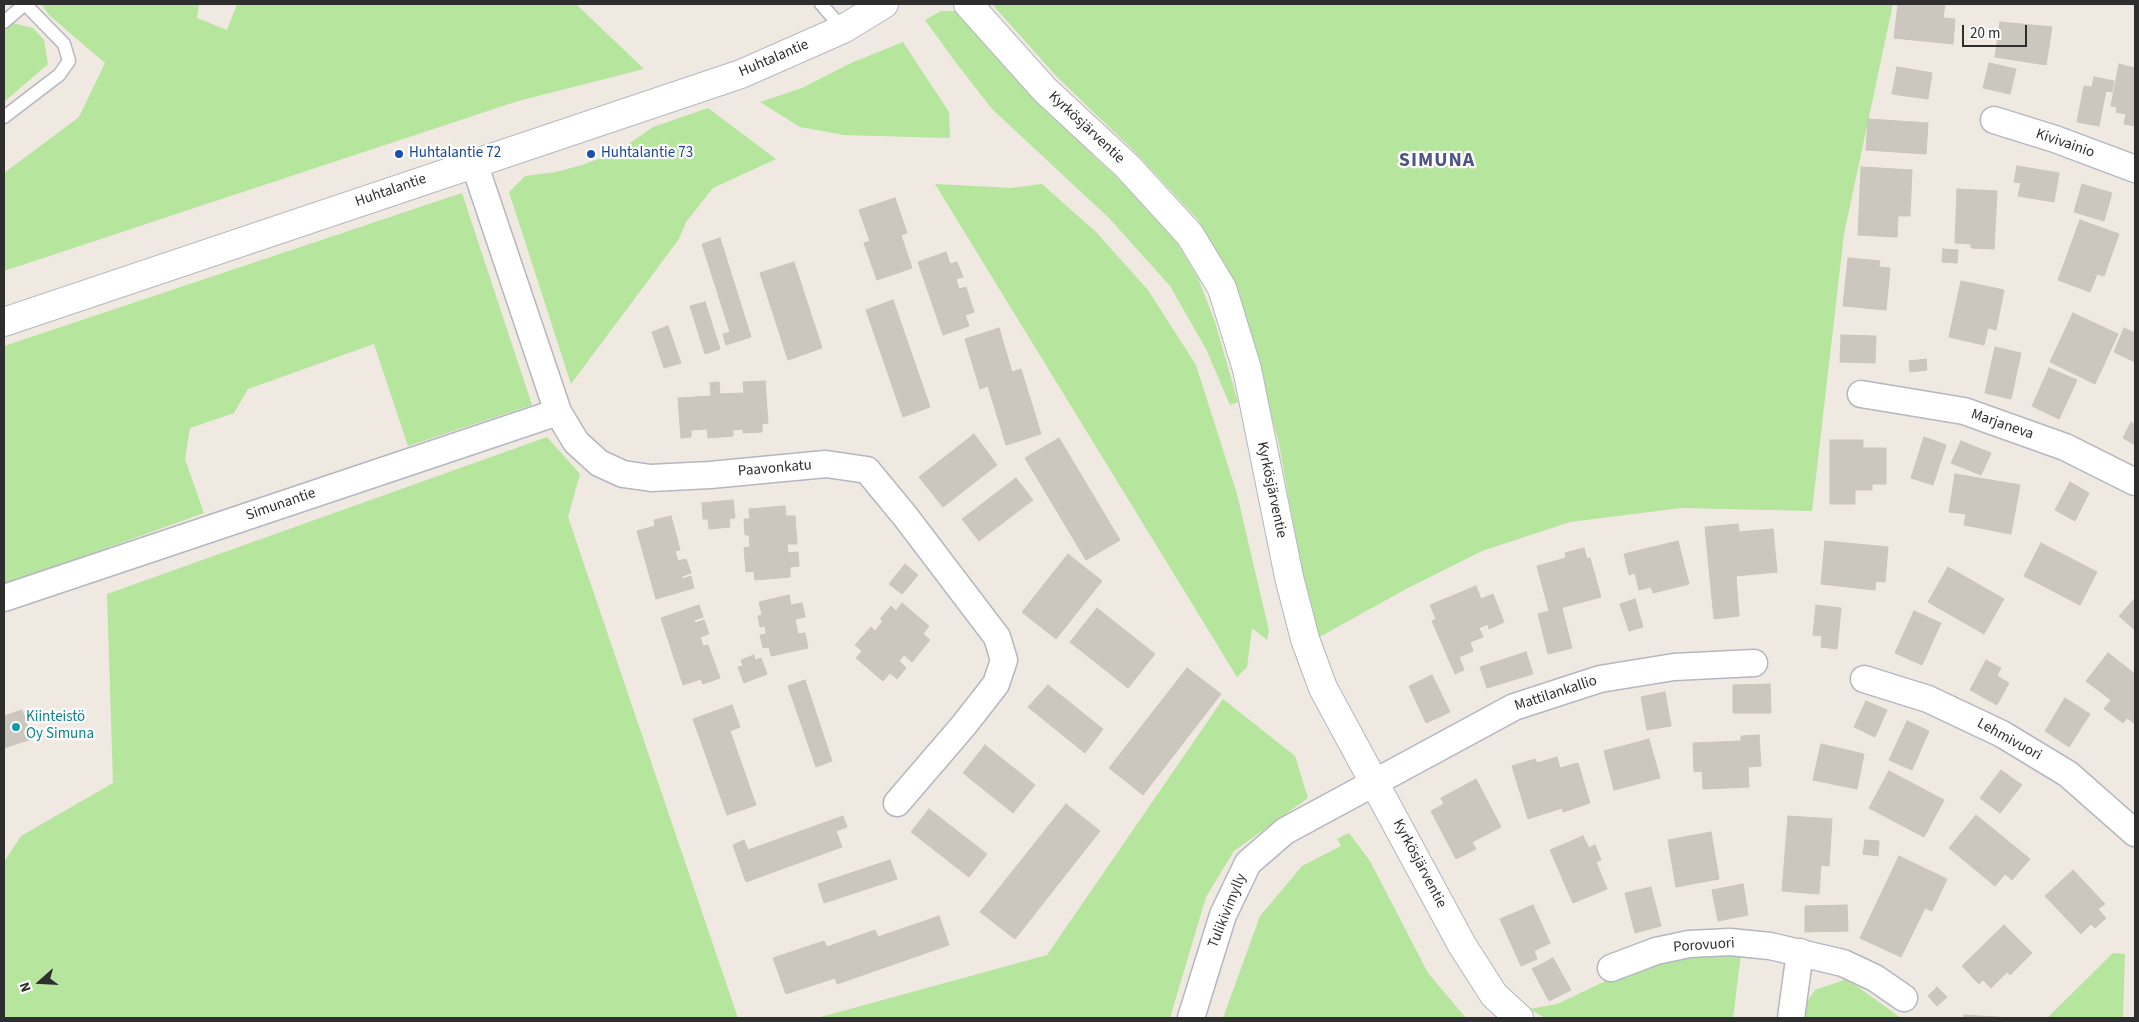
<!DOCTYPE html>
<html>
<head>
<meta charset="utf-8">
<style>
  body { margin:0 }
  #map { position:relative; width:2139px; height:1022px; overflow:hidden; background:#efe9e1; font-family:"Source Sans 3",sans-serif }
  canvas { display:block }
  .frame { position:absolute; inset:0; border:5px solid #2e2e2e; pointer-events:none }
  .north { position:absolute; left:15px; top:957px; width:50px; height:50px; -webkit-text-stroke:4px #fff; paint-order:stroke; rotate:251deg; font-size:14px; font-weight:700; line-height:20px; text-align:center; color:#2e2e2e }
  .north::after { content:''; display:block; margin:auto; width:18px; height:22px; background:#2e2e2e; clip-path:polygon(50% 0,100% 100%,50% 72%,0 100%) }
  .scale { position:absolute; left:1962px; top:25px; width:65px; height:22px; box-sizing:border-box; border:2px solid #2e2e2e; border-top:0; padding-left:6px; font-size:15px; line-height:18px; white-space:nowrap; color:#2e2e2e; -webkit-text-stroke:4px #fff; paint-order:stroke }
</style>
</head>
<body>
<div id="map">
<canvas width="2139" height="1022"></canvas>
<div class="frame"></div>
<div class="north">N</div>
<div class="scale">20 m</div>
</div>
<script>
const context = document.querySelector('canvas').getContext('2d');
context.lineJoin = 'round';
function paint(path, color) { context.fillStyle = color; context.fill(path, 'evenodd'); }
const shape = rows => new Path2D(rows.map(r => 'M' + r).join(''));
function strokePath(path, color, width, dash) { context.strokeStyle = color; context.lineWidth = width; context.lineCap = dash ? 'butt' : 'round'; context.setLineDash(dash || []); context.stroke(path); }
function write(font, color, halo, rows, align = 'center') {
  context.font = font + ' "Source Sans 3",sans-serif'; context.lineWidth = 4.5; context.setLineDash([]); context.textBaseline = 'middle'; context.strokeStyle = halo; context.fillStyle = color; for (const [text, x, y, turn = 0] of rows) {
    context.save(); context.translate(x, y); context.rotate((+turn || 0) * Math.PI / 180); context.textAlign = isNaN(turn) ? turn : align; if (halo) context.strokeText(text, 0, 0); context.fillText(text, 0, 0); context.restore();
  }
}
paint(shape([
  [41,4,199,4,197,18,227,30,237,4,576,4,644,69,518,101,4,271,4,173,79,117,105,63,50,16],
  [992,4,1893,4,1844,234,1812,511,1681,508,1570,522,1482,551,1406,589,1314,640,1279,444,1239,293,1198,220,1135,152,1057,77],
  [941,11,959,11,1033,95,1102,164,1145,203,1177,243,1198,278,1215,322,1238,402,1230,405,1206,349,1170,286,1109,218,992,109,957,64,925,20],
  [4,21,33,28,44,40,48,64,4,102],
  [903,42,949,112,950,138,844,135,800,127,760,102,802,88,851,63],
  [708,108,776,159,713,188,686,222,679,239,571,384,509,192,525,176,556,172,582,165,617,152,653,127],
  [935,184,1011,188,1042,184,1096,232,1148,290,1196,365,1237,494,1269,631,1267,640,1252,628,1247,667,1237,677],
  [462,193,532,405,408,446,374,344,248,389,234,413,190,428,185,459,204,513,4,585,4,346],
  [547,437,580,474,568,517,738,1018,4,1018,4,862,21,836,113,783,107,594],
  [1223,699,1295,756,1308,798,1234,851,1206,897,1170,1018,817,1018,1047,955],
  [1349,833,1370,861,1428,973,1466,1018,1223,1018,1260,916,1302,866,1341,846,1337,839],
  [2113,953,2125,954,2123,1018,2047,1018],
  [1741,954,1733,1018,1545,1018,1530,1009,1557,1004,1614,977,1664,958],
  [1847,979,1901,1018,1799,1018,1799,1014,1815,990]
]), '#b6e59e');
const building = shape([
  [1898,4,1945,4,1943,18,1955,19,1953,44,1894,38,1898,4],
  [2000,22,2052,27,2046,65,1995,57,2000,22],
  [1989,63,2016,69,2010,94,1983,88,1989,63],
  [2119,64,2135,68,2135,126,2124,124,2126,114,2116,112,2117,107,2111,106,2119,64],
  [1897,67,1932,73,1928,99,1892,94,1897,67],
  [2094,77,2114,81,2112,92,2106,91,2099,126,2077,122,2084,86,2092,87,2094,77],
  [1868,119,1928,123,1926,154,1866,150,1868,119],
  [2017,166,2059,173,2054,202,2018,196,2021,183,2014,182,2017,166],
  [1861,167,1912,170,1910,216,1898,216,1897,237,1858,235,1861,167],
  [2082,184,2112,193,2104,221,2074,212,2082,184],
  [1957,189,1997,191,1994,249,1971,248,1971,244,1955,243,1957,189],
  [895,198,907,233,901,235,912,268,877,280,864,243,870,241,859,210,895,198],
  [2080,220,2119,234,2104,276,2097,274,2090,292,2058,280,2080,220],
  [720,238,751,337,726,345,723,334,730,332,702,244,720,238],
  [1943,249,1958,250,1957,263,1942,262,1943,249],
  [946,252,950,264,957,262,963,277,956,279,959,289,966,287,974,312,965,315,969,326,943,335,918,262,946,252],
  [1848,258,1880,261,1879,267,1890,268,1886,310,1843,306,1848,258],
  [794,262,822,348,788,360,760,273,794,262],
  [1961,281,2004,290,1996,330,1988,328,1984,345,1949,337,1961,281],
  [893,300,930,407,903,417,866,310,893,300],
  [705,302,720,349,705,354,690,306,705,302],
  [2073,313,2118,334,2095,384,2050,362,2073,313],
  [668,326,681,363,664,368,652,332,668,326],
  [999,328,1012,372,1021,369,1041,434,1006,445,988,386,980,389,965,339,999,328],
  [2124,328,2135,333,2135,362,2114,352,2124,328],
  [1841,335,1876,336,1875,363,1840,362,1841,335],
  [1995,347,2021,353,2011,399,1985,393,1995,347],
  [1926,359,1927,370,1910,372,1909,361,1926,359],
  [2049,368,2077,380,2059,419,2032,406,2049,368],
  [765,381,768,423,762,424,762,432,743,433,743,429,733,430,733,436,708,438,707,429,691,430,691,437,681,438,678,398,711,396,710,383,719,382,720,394,744,393,743,382,765,381],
  [2131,422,2135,425,2135,445,2123,438,2131,422],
  [974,434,997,465,943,507,919,477,974,434],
  [1924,437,1946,445,1933,485,1911,478,1924,437],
  [1059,438,1120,540,1086,560,1025,458,1059,438],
  [1830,440,1863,440,1863,448,1886,448,1886,484,1872,484,1872,490,1855,490,1855,504,1830,504,1830,440],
  [1961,441,1991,453,1981,475,1951,463,1961,441],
  [1955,474,2020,485,2011,534,1964,525,1966,514,1949,512,1955,474],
  [1016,478,1033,500,979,541,962,519,1016,478],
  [2070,482,2089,493,2075,521,2055,510,2070,482],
  [733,500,735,518,729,519,730,527,709,529,708,519,703,519,702,503,733,500],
  [785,506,786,516,795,516,797,544,787,544,788,553,798,552,799,566,790,567,790,577,755,580,754,571,746,572,744,548,750,547,749,535,745,535,744,519,750,519,749,509,785,506],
  [671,516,680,550,675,551,678,561,686,559,691,573,682,576,682,579,691,576,694,588,656,599,637,531,655,526,654,520,671,516],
  [1738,524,1739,532,1773,529,1777,572,1736,576,1739,616,1714,619,1705,527,1738,524],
  [1678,541,1689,584,1653,593,1651,587,1639,590,1635,573,1629,575,1624,554,1678,541],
  [1825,541,1888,547,1885,582,1876,581,1875,590,1821,584,1825,541],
  [2041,543,2097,572,2080,605,2024,576,2041,543],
  [1584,548,1587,559,1590,558,1601,597,1549,611,1537,566,1566,558,1565,553,1584,548],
  [1068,554,1102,581,1056,639,1022,612,1068,554],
  [905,564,918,575,902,594,889,584,905,564],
  [1948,567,2004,599,1984,634,1928,602,1948,567],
  [1476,586,1481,599,1493,594,1504,622,1489,629,1488,624,1479,628,1483,637,1470,642,1473,651,1459,657,1464,670,1455,674,1432,621,1436,619,1430,605,1476,586],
  [789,595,791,605,802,603,805,617,795,619,798,634,805,633,808,648,771,656,769,647,763,648,760,635,766,634,765,626,760,627,758,616,762,615,759,602,789,595],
  [2135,598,2135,630,2119,616,2135,598],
  [1635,599,1643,627,1629,631,1620,604,1635,599],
  [902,603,929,626,923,634,930,640,912,662,904,655,899,661,906,668,897,679,890,673,883,681,856,658,862,651,855,645,871,627,875,631,883,621,880,619,891,606,896,611,902,603],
  [699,605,703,617,694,620,695,623,704,620,709,634,700,637,703,646,708,645,720,678,703,684,701,679,683,685,661,618,699,605],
  [1816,605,1841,608,1837,649,1821,647,1822,636,1813,635,1816,605],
  [1097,608,1155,654,1128,688,1070,642,1097,608],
  [1562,608,1572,648,1548,654,1538,614,1562,608],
  [1914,611,1941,623,1922,665,1895,653,1914,611],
  [1526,652,1533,674,1487,688,1480,667,1526,652],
  [2108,653,2135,674,2135,724,2127,718,2123,723,2104,709,2111,700,2086,681,2108,653],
  [754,655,755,660,761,658,767,674,744,683,738,667,743,666,741,660,754,655],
  [1986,660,2001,668,1997,676,2009,683,1997,705,1970,690,1986,660],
  [1187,668,1221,694,1143,795,1109,768,1187,668],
  [1432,675,1450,712,1426,723,1409,686,1432,675],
  [805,680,832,761,816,767,788,686,805,680],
  [1770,684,1771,713,1733,713,1733,685,1770,684],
  [1048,685,1103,729,1085,753,1028,707,1048,685],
  [1665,692,1671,726,1647,730,1641,697,1665,692],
  [2065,698,2090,714,2069,747,2045,731,2065,698],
  [1866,701,1887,710,1875,737,1854,727,1866,701],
  [732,705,740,727,730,731,756,805,727,815,693,719,732,705],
  [22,710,32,739,4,748,4,716,22,710],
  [1907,721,1929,731,1912,770,1889,760,1907,721],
  [1759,735,1761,766,1748,767,1749,787,1703,789,1702,771,1694,772,1693,743,1741,741,1741,736,1759,735],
  [1649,739,1660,778,1614,790,1604,751,1649,739],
  [1821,744,1864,754,1857,789,1813,780,1821,744],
  [985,745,1035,785,1013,813,963,773,985,745],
  [1557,757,1560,768,1578,763,1590,803,1563,812,1562,808,1528,819,1512,766,1535,759,1537,763,1557,757],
  [2001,770,2022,785,2000,813,1980,798,2001,770],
  [1889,771,1944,800,1924,837,1869,808,1889,771],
  [1476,779,1501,827,1472,842,1476,849,1456,859,1431,811,1444,804,1441,798,1476,779],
  [1066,804,1100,831,1015,939,980,912,1066,804],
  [929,809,987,854,969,877,911,832,929,809],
  [1976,815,2030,859,2012,880,2005,874,1995,886,1949,848,1976,815],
  [843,816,847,827,836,831,842,847,746,882,733,845,744,840,748,850,843,816],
  [1788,816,1832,819,1829,866,1821,865,1819,894,1782,891,1788,816],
  [1711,832,1719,879,1676,887,1668,840,1711,832],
  [1583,836,1589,848,1595,845,1601,860,1596,862,1607,889,1573,903,1550,850,1583,836],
  [1865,840,1879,841,1878,856,1863,854,1865,840],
  [1899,856,1947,879,1932,911,1925,908,1901,957,1860,938,1899,856],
  [890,860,897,879,824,903,818,884,890,860],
  [2073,870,2105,904,2098,909,2106,918,2095,928,2091,924,2081,934,2045,896,2073,870],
  [1743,884,1748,915,1718,921,1712,890,1743,884],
  [1651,887,1661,926,1635,933,1625,893,1651,887],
  [1533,905,1550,943,1534,951,1537,959,1521,966,1500,919,1533,905],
  [1847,905,1848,931,1805,932,1805,906,1847,905],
  [939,916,949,945,837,984,835,978,786,994,773,958,824,941,827,947,875,930,878,937,939,916],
  [2004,925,2032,953,2010,975,2007,972,1991,988,1983,980,1979,984,1962,966,2004,925],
  [1553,958,1571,990,1549,1001,1532,969,1553,958],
  [1937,987,1947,997,1937,1006,1928,996,1937,987],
  [1964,1015,2014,1018,1964,1018,1964,1015]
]);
paint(building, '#cbc7bf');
strokePath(building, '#cbc5ba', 1);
const lane = shape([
  [821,4,843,29],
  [4,22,25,4,64,44,69,61,59,75,4,117]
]);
const street = shape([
  [1994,120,2055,139,2135,169],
  [474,163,558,412,576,442,599,463,623,474,651,478,710,475,826,464,867,470,905,516,997,637,1004,660,996,684,964,725,897,803],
  [1861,394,1964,411,2065,447,2135,482],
  [4,598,558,412],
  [1864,679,1928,699,2002,734,2068,774,2135,833],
  [1611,968,1656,951,1689,944,1730,942,1770,946,1843,963,1875,978,1904,998],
  [1191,1018,1223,915,1248,863,1285,831,1514,707,1600,679,1674,667,1754,663],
  [1791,1018,1800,952]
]);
const secondary = shape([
  [968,4,1045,90,1128,167,1190,235,1222,288,1247,369,1289,577,1305,639,1323,688,1462,945,1494,995,1519,1018],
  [4,322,741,74,843,29,884,4]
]);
strokePath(lane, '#b4b7c1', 15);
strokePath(street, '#b4b7c1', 29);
strokePath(secondary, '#b4b7c1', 30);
strokePath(lane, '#fff', 12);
strokePath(street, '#fff', 26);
strokePath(secondary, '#fff', 28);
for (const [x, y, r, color] of [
  [399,154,5,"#1a4fb4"],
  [591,154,5,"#1a4fb4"],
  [16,727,5,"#0f9aa8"]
]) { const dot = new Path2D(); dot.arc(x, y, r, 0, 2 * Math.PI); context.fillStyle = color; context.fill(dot); strokePath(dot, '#fff', 2); }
write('15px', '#2e2e2e', '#fff', [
  ["Huhtalantie",774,59,-23],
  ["Kyrkösjärventie",1086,128,43],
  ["Kivivainio",2065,144,19],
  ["Huhtalantie",391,191,-19],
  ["Marjaneva",2002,425,19],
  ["Paavonkatu",775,469,-5],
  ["Kyrkösjärventie",1271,490,78],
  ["Simunantie",281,505,-19],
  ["Mattilankallio",1556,694,-18],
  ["Lehmivuori",2009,740,29],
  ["Kyrkösjärventie",1419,864,62],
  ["Tulikivimylly",1228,911,-68],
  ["Porovuori",1704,946,-4]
]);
write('15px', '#164399', '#fff', [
  ["Huhtalantie 72",409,154],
  ["Huhtalantie 73",601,154]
], 'left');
write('15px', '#0d838f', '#fff', [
  ["Kiinteistö",26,718],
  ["Oy Simuna",26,735]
], 'left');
context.letterSpacing = '1px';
write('bold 20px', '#4d5680', '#fff', [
  ["SIMUNA",1437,162]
]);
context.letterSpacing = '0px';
</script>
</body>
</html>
